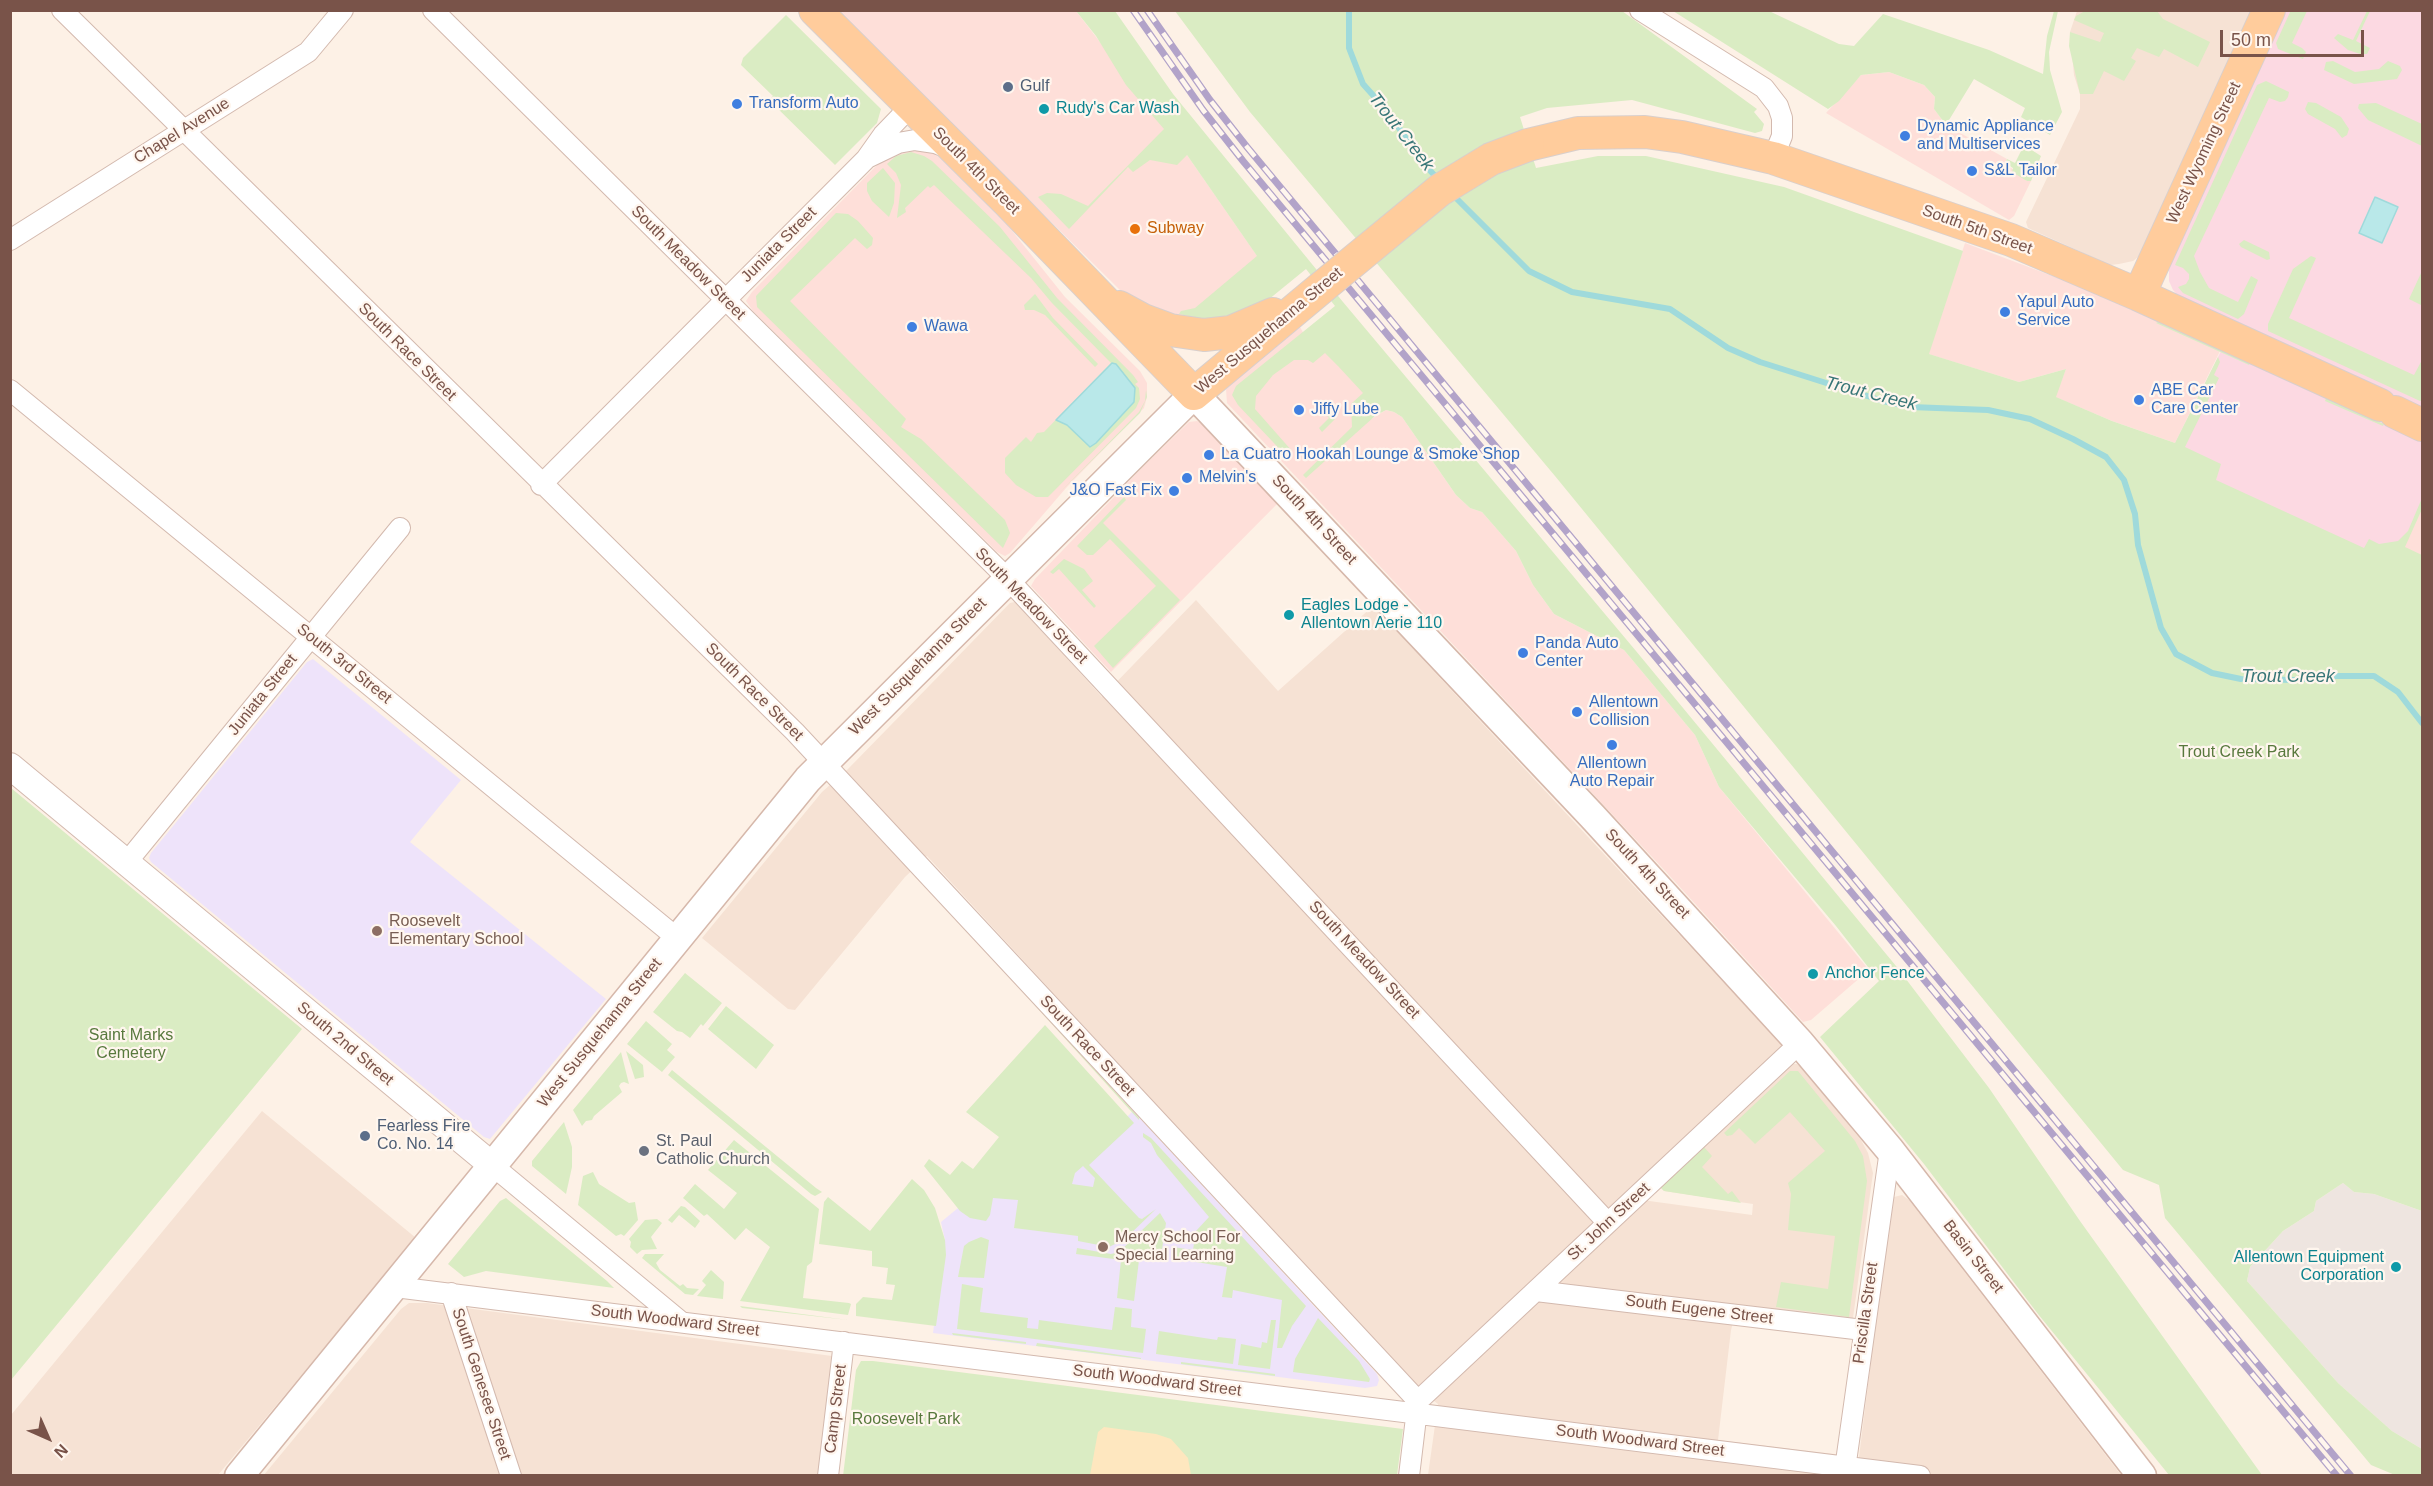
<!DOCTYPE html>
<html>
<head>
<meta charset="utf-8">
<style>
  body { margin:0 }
  #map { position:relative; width:2433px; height:1486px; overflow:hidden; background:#fdf1e6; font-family:Helvetica,sans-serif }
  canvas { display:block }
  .frame { position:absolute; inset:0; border:12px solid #795349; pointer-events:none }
  .north { position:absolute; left:18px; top:1408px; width:60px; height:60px; -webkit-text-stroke:4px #fff6ee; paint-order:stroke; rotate:135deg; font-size:16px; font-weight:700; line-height:24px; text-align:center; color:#795349 }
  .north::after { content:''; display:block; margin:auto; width:21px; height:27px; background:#795349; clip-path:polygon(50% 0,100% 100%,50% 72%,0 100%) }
  .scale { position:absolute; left:2220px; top:30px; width:144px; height:27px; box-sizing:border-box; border:3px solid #795349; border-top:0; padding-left:8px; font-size:18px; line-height:21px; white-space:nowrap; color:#795349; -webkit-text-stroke:4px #fff6ee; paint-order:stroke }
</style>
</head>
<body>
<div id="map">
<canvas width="2433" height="1486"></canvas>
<div class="frame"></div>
<div class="north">N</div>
<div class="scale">50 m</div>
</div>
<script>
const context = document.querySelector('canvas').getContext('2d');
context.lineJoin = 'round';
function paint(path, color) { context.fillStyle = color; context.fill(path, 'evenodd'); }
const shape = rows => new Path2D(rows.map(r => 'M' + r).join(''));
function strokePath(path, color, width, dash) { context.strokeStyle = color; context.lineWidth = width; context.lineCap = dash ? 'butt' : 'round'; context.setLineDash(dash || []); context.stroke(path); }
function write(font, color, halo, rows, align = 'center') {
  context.font = font + ' Helvetica,sans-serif'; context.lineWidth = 4.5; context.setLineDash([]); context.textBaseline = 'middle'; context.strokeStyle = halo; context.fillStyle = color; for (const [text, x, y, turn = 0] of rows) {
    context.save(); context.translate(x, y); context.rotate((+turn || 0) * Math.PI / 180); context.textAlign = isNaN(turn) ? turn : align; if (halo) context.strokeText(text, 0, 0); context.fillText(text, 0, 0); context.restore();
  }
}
paint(shape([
  [2077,11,2259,11,2142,254,2133,261,2119,264,2110,265,2028,228,2026,222,2080,109,2080,94,2074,75,2070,32],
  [1196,600,1278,691,1373,606,1780,1043,1782,1048,1642,1200,1752,1215,1753,1204,1664,1191,1660,1187,1790,1064,1797,1064,1801,1067,1861,1140,1868,1153,1873,1173,1853,1318,1848,1321,1737,1308,1731,1330,1718,1440,1859,1457,1890,1207,1894,1197,1902,1195,1909,1200,2121,1475,1428,1475,1438,1404,1414,1385,927,856,905,877,795,1010,788,1009,702,938,822,792,848,769,1010,603,1015,602,1021,608,1102,697],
  [262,1111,416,1238,218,1475,11,1476,11,1415],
  [409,1303,427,1303,832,1356,835,1363,821,1475,263,1476,401,1309]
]), '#f6e2d4');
paint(shape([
  [838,11,1076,11,1187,155,1269,273,1204,326,1139,304,1120,290],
  [1889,72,1924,85,1935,97,1934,109,1946,125,2007,159,2005,163,2027,181,2031,181,2014,216,2009,220,1826,113,1861,75],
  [902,147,930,150,940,158,1009,227,1065,297,1140,371,1147,383,1147,397,1144,408,1066,488,1010,553,1005,556,997,552,753,311,746,301,752,292,886,156],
  [1965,243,2095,292,2221,349,2175,443,2112,421,2055,397,2066,369,2019,382,1928,354],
  [1300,327,1312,348,1332,346,1357,367,1371,419,1386,410,1394,412,1402,417,1456,495,1470,508,1482,512,1516,551,1533,585,1554,614,1624,650,1695,735,1719,787,1869,970,1811,1020,1803,1022,1668,874,1227,403,1226,389,1232,383],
  [1197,421,1204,425,1278,503,1111,672,1031,586,1035,579,1141,469,1189,422],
  [2422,507,2422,588,2393,570]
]), '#fedfd9');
paint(shape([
  [2343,1183,2354,1192,2374,1194,2422,1211,2422,1449,2392,1431,2338,1383,2247,1281,2250,1267,2283,1231,2314,1211,2316,1201]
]), '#eee5e0');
paint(shape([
  [313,659,461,780,410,842,606,999,490,1139,484,1137,151,862,149,858,151,853,307,662],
  [1133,1111,1377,1374,1379,1380,1377,1386,1365,1388,933,1333,945,1240,941,1222,958,1208,1080,1163]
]), '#eee3fa');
paint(shape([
  [2284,11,2422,11,2422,507,2393,570,2212,488,2175,443,2235,323,2181,299,2173,290,2169,281,2169,264]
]), '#fcd9e2');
paint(shape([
  [2291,10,2307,11,2292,43,2302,48,2306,52,2303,59,2278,49,2276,43],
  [1076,11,1115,11,1173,94,1343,302,1636,651,1896,966,1989,1088,2080,1221,2262,1475,2169,1475,2038,1314,1924,1164,1820,1037,1879,981,1836,926,1719,787,1695,735,1624,650,1554,614,1533,585,1516,551,1482,512,1470,508,1456,495,1402,417,1394,412,1386,410,1375,416,1306,478,1303,475,1352,427,1351,404,1363,393,1338,366,1325,353,1313,363,1308,360,1294,360,1273,375,1256,396,1255,409,1292,451,1292,457,1290,460,1238,405,1232,395,1236,386,1335,306,1306,269,1268,300,1235,316,1204,319,1179,314,1181,311,1195,308,1257,256,1187,155,1177,165,1150,160,1133,172,1128,167,1069,229,1038,197,1047,193,1061,194,1088,206,1164,129,1126,85,1096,36],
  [1175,11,1622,11,1757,109,1754,112,1764,124,1762,131,1755,133,1632,100,1547,108,1520,117,1536,168,1598,156,1646,156,1784,187,1963,251,1929,354,2019,382,2066,369,2056,397,2112,421,2175,443,2218,357,2220,362,2214,375,2219,378,2185,447,2221,464,2216,480,2364,548,2369,539,2379,544,2398,541,2408,531,2422,498,2422,509,2405,547,2422,555,2422,1211,2374,1194,2354,1192,2343,1183,2316,1201,2314,1211,2283,1231,2250,1267,2247,1281,2338,1383,2392,1431,2422,1449,2422,1475,2395,1475,2371,1465,2165,1218,2159,1185,2123,1170,1555,476,1250,112],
  [1673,11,1769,11,1839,44,1854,46,1883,14,1989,50,2043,74,2047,36,2054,11,2058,11,2049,52,2050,70,2062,112,2050,135,2021,117,2025,108,1974,79,1946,125,1934,109,1935,97,1924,85,1889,72,1861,75,1839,101,1828,109],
  [2085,11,2157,11,2163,19,2210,42,2198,67,2164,49,2159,57,2137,48,2131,58,2136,61,2124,81,2104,71,2093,94,2080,94,2069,46,2070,32,2100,42,2104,33,2074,20,2076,16],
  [2367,11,2370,11,2356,41,2370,48,2367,54,2360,54,2348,50,2334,38,2338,34,2353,40],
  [786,15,881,109,877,123,835,165,769,100,773,96,741,65,743,58],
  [2333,61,2355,72,2379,69,2388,61,2400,66,2402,70,2397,79,2354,84,2324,70,2326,62],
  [2266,81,2289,92,2288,97,2285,101,2280,102,2269,98,2194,256,2200,272,2209,288,2238,302,2251,276,2258,280,2244,314,2238,319,2183,293,2178,287,2186,284,2189,279,2189,274,2183,268,2175,265,2257,85],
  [2308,102,2316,103,2341,117,2349,129,2347,135,2342,138,2335,129,2308,114,2305,109],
  [2376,103,2422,124,2422,146,2368,120,2358,108,2359,104],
  [2024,145,2041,156,2031,181,2027,181,2012,172,2013,168,2005,163,2007,159,2015,163],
  [911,152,924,156,932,161,1000,227,1057,298,1133,375,1138,382,1135,384,1139,388,1140,399,1136,408,1048,497,1036,497,1016,485,1005,473,1005,458,1026,437,1031,442,1037,433,1044,432,1111,363,1052,303,1031,278,934,185,930,188,928,186,905,208,906,212,897,218,901,185,896,173,887,164,896,156],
  [883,168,895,183,894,203,889,217,872,201,867,191,867,183],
  [836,213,848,214,858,221,873,238,872,245,867,249,855,238,790,301,906,419,901,427,921,439,1005,520,1010,533,1003,548,757,307,756,296],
  [2244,240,2269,252,2270,259,2267,260,2241,247,2239,244],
  [2311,256,2316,258,2289,318,2414,375,2422,360,2422,400,2420,401,2268,331,2268,324,2293,269],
  [2422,271,2422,301,2421,305,2409,299],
  [1035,294,1053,318,1098,364,1095,367,1045,315,1034,310,1025,310,1024,305],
  [2160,321,2250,363,2249,365,2156,323],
  [1146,390,1147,397,1140,413,1058,494,1139,412,1145,401],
  [2326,398,2384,424,2383,426,2325,401],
  [1320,402,1335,419,1322,432,1319,428,1329,418,1316,404],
  [1124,497,1126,500,1103,523,1180,600,1113,668,1094,646,1156,586,1110,539,1093,555,1087,555,1077,546],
  [1064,559,1084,569,1093,581,1082,590,1096,606,1094,608,1059,569,1053,574,1050,572],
  [11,788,302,1029,11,1380],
  [685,973,722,1003,703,1026,701,1024,690,1038,682,1032,677,1031,653,1012],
  [1019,988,1133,1111,1139,1118,1139,1120],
  [726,1006,774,1045,756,1069,708,1029],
  [646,1021,672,1044,667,1050,675,1057,662,1072,627,1044],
  [1045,1025,1134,1123,1089,1165,1139,1218,1142,1219,1156,1209,1125,1239,1109,1247,1078,1241,1078,1236,1014,1228,1018,1200,993,1198,990,1215,986,1221,970,1218,960,1211,924,1166,929,1159,950,1175,962,1161,973,1169,999,1137,966,1112],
  [1083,1166,1095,1178,1093,1187,1072,1184,1075,1173],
  [626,1051,643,1065,644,1077,635,1079],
  [621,1052,629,1084,624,1082,621,1083,619,1086,622,1092,594,1116,592,1120,586,1121,582,1126,573,1110],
  [672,1070,816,1188,822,1192,815,1196,811,1194,668,1075],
  [1790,1071,1798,1071,1855,1141,1863,1156,1867,1181,1849,1317,1776,1307,1781,1282,1828,1289,1835,1236,1788,1230,1791,1194,1788,1183,1825,1151,1790,1112,1755,1144,1739,1128,1732,1135,1727,1136,1724,1133],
  [564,1122,572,1147,572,1167,566,1194,532,1166,532,1161],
  [1143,1133,1151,1138,1306,1306,1292,1326,1282,1348,1277,1348,1282,1300,1233,1290,1232,1298,1222,1297,1227,1267,1171,1258,1173,1247,1193,1250,1196,1231,1209,1217,1157,1155,1151,1143,1143,1137],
  [734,1140,819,1209,812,1262,807,1266,803,1298,849,1303,851,1304,848,1315,740,1301,770,1247,746,1228,735,1240,707,1214,704,1216,683,1198,695,1184,724,1209,737,1193,708,1170],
  [1703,1146,1712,1156,1702,1167,1728,1194,1732,1191,1741,1203,1664,1191,1660,1187],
  [593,1172,599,1184,629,1203,635,1202,638,1220,624,1236,621,1234,616,1236,578,1205,583,1176],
  [912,1179,924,1190,935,1208,945,1240,946,1255,936,1326,856,1316,856,1304,863,1297,892,1300,895,1285,886,1284,888,1268,872,1266,872,1251,819,1244,824,1202,828,1197,870,1231],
  [506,1198,607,1281,614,1288,486,1271,464,1277,448,1264,500,1201],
  [681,1206,685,1207,700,1221,695,1228,679,1215,672,1223,668,1220],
  [1160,1213,1166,1223,1161,1256,1140,1252,1134,1301,1117,1298,1121,1260,1076,1254,1077,1248,1111,1254,1119,1252],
  [657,1219,662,1223,651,1237,657,1249,642,1250,637,1254,630,1247,631,1242,629,1239,645,1220],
  [981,1237,989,1240,984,1278,958,1277,964,1246,969,1242],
  [645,1254,664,1254,656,1263,660,1270,680,1286,683,1284,687,1288,699,1289,693,1295,685,1294,642,1258],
  [711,1270,724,1282,723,1299,697,1296,706,1285,702,1281],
  [962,1284,983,1288,980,1312,1028,1318,1027,1328,1038,1329,1039,1320,1112,1330,1115,1307,1132,1309,1131,1327,1146,1329,1143,1353,957,1329],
  [740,1306,848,1320,742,1308],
  [1318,1318,1359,1361,1370,1379,1369,1382,1293,1372,1295,1359],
  [1271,1320,1276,1320,1270,1369,1238,1365,1241,1344,1261,1348,1262,1342,1267,1343],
  [1159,1331,1217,1340,1218,1337,1236,1339,1233,1364,1156,1354],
  [952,1333,1026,1342,1026,1344,953,1335],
  [1037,1343,1141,1358,1141,1359,1036,1346],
  [861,1361,873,1361,1403,1429,1397,1475,843,1476,856,1370],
  [1181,1362,1275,1374,1275,1376,1181,1364]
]), '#daecc3');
paint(shape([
  [1104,1427,1156,1434,1171,1439,1188,1458,1191,1475,1090,1475,1098,1432]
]), '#fee7bf');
const water = shape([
  [2375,197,2398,207,2382,243,2359,233,2375,197],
  [1112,363,1116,364,1135,388,1134,402,1096,443,1090,447,1067,425,1056,420,1112,363]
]);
paint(water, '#b9e8e9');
strokePath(water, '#9fdadb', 1.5);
strokePath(shape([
  [1349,10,1349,48,1363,84,1389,113,1421,161,1438,179],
  [1451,193,1529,271,1572,292,1670,309,1728,348,1760,362,1883,401,1911,407,1988,410,2030,419,2073,439,2106,457,2124,480,2135,514,2138,545,2161,628,2176,654,2212,673,2241,679,2295,680,2335,676,2374,676,2398,692,2422,723]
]), '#9fdadb', 6);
const minor = shape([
  [62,10,795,732,1418,1401],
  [433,10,1007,578,1608,1223],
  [1640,10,1764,88,1778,106,1782,118,1782,136,1773,158],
  [869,157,898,143,915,140,935,143,948,148],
  [10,240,308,52,343,10],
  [10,390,677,938],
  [541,485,866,159,883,135,911,106],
  [127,862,400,528],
  [493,1166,680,1321],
  [395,1287,1920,1476],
  [1536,1291,1863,1330],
  [451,1293,511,1476],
  [1418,1401,1800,1043],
  [828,1476,844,1342],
  [1409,1476,1418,1401],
  [1844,1476,1890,1150]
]);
const tertiary = shape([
  [10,766,493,1166]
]);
const secondary = shape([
  [239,1476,808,779,1194,394,1593,817,1800,1043,1890,1150,2142,1476]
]);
const primary = shape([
  [815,10,1008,202,1194,394,1321,288],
  [1528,145,1578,133,1645,132,1682,137,1773,158,2011,240,2139,295,2380,405],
  [2139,295,2269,10],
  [1119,307,1143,320,1170,330,1204,335,1231,332,1273,314],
  [2395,412,2422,425]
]);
strokePath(minor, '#d3b9ae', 22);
strokePath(tertiary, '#d3b9ae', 28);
strokePath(secondary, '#d6b8ab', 31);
strokePath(primary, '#d9cfcc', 34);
strokePath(minor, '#fff', 20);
strokePath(tertiary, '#fff', 26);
strokePath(secondary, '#fff', 28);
strokePath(primary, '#ffcc9c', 32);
const rail = shape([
  [1133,10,1203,110,1243,161,2337,1476],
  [1147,10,1210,100,1247,147,2351,1476]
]);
strokePath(rail, '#b2a3c9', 7);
strokePath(rail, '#fff6ee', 4.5, [14]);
const primaryBridge = shape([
  [1321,288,1440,190,1491,159,1528,145]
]);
strokePath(primaryBridge, '#d9cfcc', 34, []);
strokePath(primaryBridge, '#ffcc9c', 32);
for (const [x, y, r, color] of [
  [1008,87,6,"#5c6f8a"],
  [737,104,6,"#3f7fe0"],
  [1044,109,6,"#0f9aa8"],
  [1905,136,6,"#3f7fe0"],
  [1972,171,6,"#3f7fe0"],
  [1135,229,6,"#e8710a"],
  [2005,312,6,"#3f7fe0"],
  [912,327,6,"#3f7fe0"],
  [2139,400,6,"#3f7fe0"],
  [1299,410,6,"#3f7fe0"],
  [1209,455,6,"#3f7fe0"],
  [1187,478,6,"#3f7fe0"],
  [1174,491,6,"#3f7fe0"],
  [1289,615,6,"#0f9aa8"],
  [1523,653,6,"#3f7fe0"],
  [1577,712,6,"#3f7fe0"],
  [1612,745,6,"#3f7fe0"],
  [377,931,6,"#8d6e63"],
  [1813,974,6,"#0f9aa8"],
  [365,1136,6,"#5c6f8a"],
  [644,1151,6,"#6b7280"],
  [1103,1247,6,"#8d6e63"],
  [2396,1267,6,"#0f9aa8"]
]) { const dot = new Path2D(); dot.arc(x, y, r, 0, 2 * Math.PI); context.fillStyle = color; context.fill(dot); strokePath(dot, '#fff6ee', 2); }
write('16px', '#4e5e75', '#fff6ee', [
  ["Gulf",1020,87],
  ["Fearless Fire",377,1127],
  ["Co. No. 14",377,1145]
], 'left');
write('16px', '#366cbe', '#fff6ee', [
  ["Transform Auto",749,104],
  ["Dynamic Appliance",1917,127],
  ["and Multiservices",1917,145],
  ["S&L Tailor",1984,171],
  ["Yapul Auto",2017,303],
  ["Service",2017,321],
  ["Wawa",924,327],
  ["ABE Car",2151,391],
  ["Care Center",2151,409],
  ["Jiffy Lube",1311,410],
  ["La Cuatro Hookah Lounge & Smoke Shop",1221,455],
  ["Melvin's",1199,478],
  ["J&O Fast Fix",1162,491,"right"],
  ["Panda Auto",1535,644],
  ["Center",1535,662],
  ["Allentown",1589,703],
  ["Collision",1589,721],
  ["Allentown",1612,764,"center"],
  ["Auto Repair",1612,782,"center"]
], 'left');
write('16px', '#0d838f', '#fff6ee', [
  ["Rudy's Car Wash",1056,109],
  ["Eagles Lodge -",1301,606],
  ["Allentown Aerie 110",1301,624],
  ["Anchor Fence",1825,974],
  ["Allentown Equipment",2384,1258,"right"],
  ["Corporation",2384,1276,"right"]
], 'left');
write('16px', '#795349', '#fff6ee', [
  ["Chapel Avenue",182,131,-32],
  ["West Wyoming Street",2204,153,-65],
  ["South 4th Street",976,171,45],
  ["South 5th Street",1977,230,20],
  ["Juniata Street",779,245,-45],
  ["South Meadow Street",688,263,45],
  ["West Susquehanna Street",1269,331,-40],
  ["South Race Street",407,352,45],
  ["South 4th Street",1314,520,47],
  ["South Meadow Street",1031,606,46],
  ["South 3rd Street",344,664,39],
  ["West Susquehanna Street",918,667,-45],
  ["South Race Street",754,692,45],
  ["Juniata Street",263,695,-51],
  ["South 4th Street",1647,874,47],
  ["South Meadow Street",1364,960,47],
  ["West Susquehanna Street",600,1033,-51],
  ["South 2nd Street",345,1044,40],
  ["South Race Street",1087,1046,47],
  ["St. John Street",1609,1222,-43],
  ["Basin Street",1973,1257,52],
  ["South Eugene Street",1699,1310,7],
  ["Priscilla Street",1866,1313,-82],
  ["South Woodward Street",675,1321,7],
  ["South Woodward Street",1157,1381,7],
  ["South Genesee Street",481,1384,72],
  ["Camp Street",836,1409,-83],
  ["South Woodward Street",1640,1441,7]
]);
write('16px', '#c56008', '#fff6ee', [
  ["Subway",1147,229]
], 'left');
write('16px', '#58793d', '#fff6ee', [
  ["Trout Creek Park",2239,753],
  ["Saint Marks",131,1036],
  ["Cemetery",131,1054],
  ["Roosevelt Park",906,1420]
]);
write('16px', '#785e54', '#fff6ee', [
  ["Roosevelt",389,922],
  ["Elementary School",389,940],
  ["Mercy School For",1115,1238],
  ["Special Learning",1115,1256]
], 'left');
write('16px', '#5b616d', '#fff6ee', [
  ["St. Paul",656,1142],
  ["Catholic Church",656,1160]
], 'left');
write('italic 18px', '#387677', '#fff6ee', [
  ["Trout Creek",1401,132,52],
  ["Trout Creek",1871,394,14],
  ["Trout Creek",2288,677]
]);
</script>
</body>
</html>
